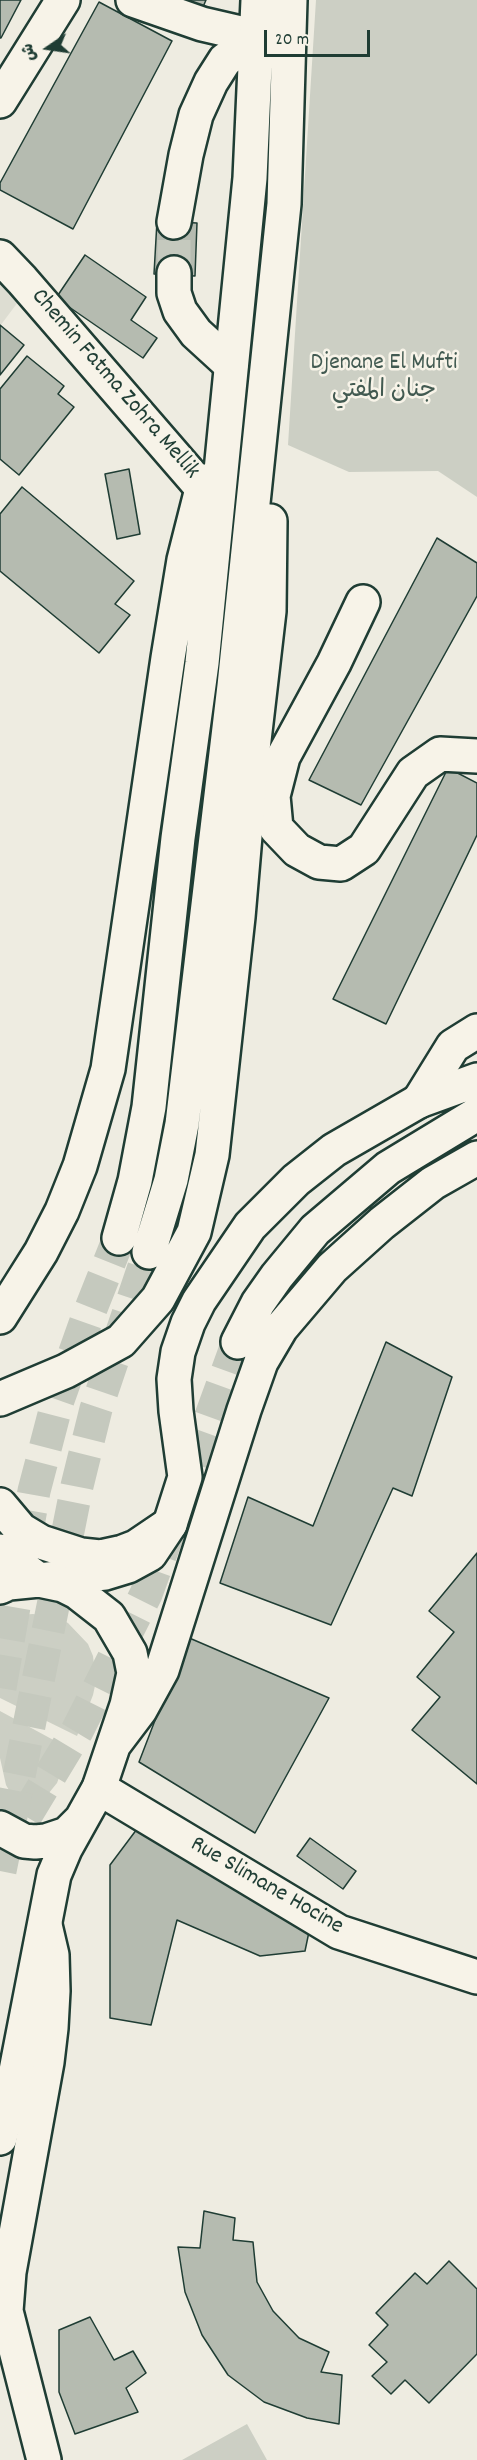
<!DOCTYPE html>
<html>
<head>
<meta charset="utf-8">
<style>
  body { margin:0 }
  #map { position:relative; width:477px; height:2460px; overflow:hidden; background:#eeece1; font-family:Dekko,"Playpen Sans Arabic",sans-serif }
  canvas { display:block }
  .north { position:absolute; left:18px; top:18px; width:60px; height:60px; -webkit-text-stroke:4px #f7f3e8; paint-order:stroke; rotate:257deg; font-size:16px; font-weight:700; line-height:24px; text-align:center; color:#1f3d34 }
  .north::after { content:''; display:block; margin:auto; width:21px; height:27px; background:#1f3d34; clip-path:polygon(50% 0,100% 100%,50% 72%,0 100%) }
  .scale { position:absolute; left:264px; top:30px; width:106px; height:27px; box-sizing:border-box; border:3px solid #1f3d34; border-top:0; padding-left:8px; font-size:18px; line-height:21px; white-space:nowrap; color:#1f3d34; -webkit-text-stroke:4px #f7f3e8; paint-order:stroke }
</style>
</head>
<body>
<div id="map">
<canvas width="477" height="2460"></canvas>
<div class="north">ش</div>
<div class="scale">20 m</div>
</div>
<script>
const context = document.querySelector('canvas').getContext('2d');
context.lineJoin = 'round';
function paint(path, color) { context.fillStyle = color; context.fill(path, 'evenodd'); }
const shape = rows => new Path2D(rows.map(r => 'M' + r).join(''));
function strokePath(path, color, width, dash) { context.strokeStyle = color; context.lineWidth = width; context.lineCap = dash ? 'butt' : 'round'; context.setLineDash(dash || []); context.stroke(path); }
function write(font, color, halo, rows, align = 'center') {
  context.font = font + ' Dekko,"Playpen Sans Arabic",sans-serif'; context.lineWidth = 5; context.setLineDash([]); context.textBaseline = 'middle'; context.strokeStyle = halo; context.fillStyle = color; for (const [text, x, y, turn = 0] of rows) {
    context.save(); context.translate(x, y); context.rotate((+turn || 0) * Math.PI / 180); context.textAlign = isNaN(turn) ? turn : align; if (halo) context.strokeText(text, 0, 0); context.fillText(text, 0, 0); context.restore();
  }
}
paint(shape([
  [0,275,21,298,0,326]
]), '#ddddd2');
paint(shape([
  [316,0,477,0,477,497,438,471,349,472,288,445],
  [33,1614,59,1618,68,1623,88,1644,93,1656,96,1681,93,1695,77,1736,0,1698,0,1623,20,1615],
  [0,1711,70,1749,57,1783,44,1799,26,1800,18,1798,10,1792,6,1785,0,1758],
  [247,2424,267,2460,182,2460]
]), '#cccfc4');
const building = shape([
  [0,0,21,0,1,38,0,38,0,0],
  [188,0,206,0,203,7,188,0],
  [99,2,172,41,73,229,0,190,0,183,99,2],
  [157,221,197,223,195,276,154,274,157,221],
  [85,255,146,297,131,320,157,338,143,358,56,298,85,255],
  [0,325,24,345,0,375,0,325],
  [27,356,64,386,58,394,74,407,19,475,0,459,0,389,27,356],
  [129,469,140,534,117,539,105,474,129,469],
  [22,487,134,581,115,604,130,615,99,653,0,571,0,514,22,487],
  [437,538,477,563,477,596,361,805,309,780,437,538],
  [448,768,477,783,477,835,386,1024,333,999,448,768],
  [386,1342,452,1377,412,1496,393,1488,331,1625,220,1583,248,1497,313,1526,386,1342],
  [477,1553,477,1784,412,1730,440,1697,417,1677,454,1632,429,1611,477,1553],
  [187,1637,329,1698,255,1833,139,1762,187,1637],
  [137,1829,310,1927,305,1951,260,1956,177,1920,151,2025,110,2018,110,1865,137,1829],
  [310,1838,356,1871,343,1889,297,1856,310,1838],
  [204,2211,235,2218,233,2240,253,2242,257,2282,273,2311,299,2338,329,2352,321,2372,342,2375,339,2424,307,2418,264,2402,228,2375,202,2335,185,2292,178,2247,200,2248,204,2211],
  [449,2261,477,2289,477,2354,429,2403,405,2380,391,2394,372,2376,387,2362,369,2345,388,2325,376,2313,415,2273,427,2284,449,2261],
  [90,2317,114,2360,133,2351,146,2373,126,2388,138,2412,75,2434,59,2392,59,2330,90,2317]
]);
paint(building, '#b5bbb0');
strokePath(building, '#1f3d34', 1.5);
strokePath(shape([
  [174,273,174,222]
]), '#c5c9be', 33, [33, 16]);
strokePath(shape([
  [0,1858,77,1731,146,1594,238,1342]
]), '#c5c9be', 33, [33, 16]);
strokePath(shape([
  [0,1688,34,1491,57,1403,86,1321,119,1238],
  [0,1871,77,1486,96,1409,149,1252]
]), '#c5c9be', 33, [33, 16]);
const minor = shape([
  [133,0,202,24,258,37],
  [0,101,63,0],
  [174,222,186,155,196,115,211,82,225,60,258,37],
  [0,257,22,280,202,488],
  [174,273,174,293,180,311,196,333,231,365],
  [363,602,334,663,283,757,273,796,276,828,297,850,319,862,341,864,364,849,413,773,440,754,477,756],
  [419,1101,453,1046,477,1031],
  [99,1788,339,1932,477,1977],
  [44,2460,6,2311,9,2272,47,2062,51,2028,53,1991,52,1955,45,1925]
]);
const major = shape([
  [238,1342,258,1303,277,1276,315,1230,388,1168,477,1114],
  [39,1580,105,1573,128,1566,150,1554,170,1524,185,1477,176,1411,174,1379,178,1352,188,1323,199,1301,250,1226,296,1180,334,1150,419,1101,477,1080],
  [0,1587,9,1583,39,1580,63,1585,77,1592,109,1617,130,1653,134,1673,127,1705,99,1788,65,1849,54,1875,15,2076,0,2138],
  [115,1743,140,1710,162,1670,244,1410,261,1362,281,1328,332,1268,382,1223,433,1183,477,1158],
  [0,1828,24,1841,35,1842,46,1841,67,1834,80,1821]
]);
const highway = shape([
  [119,1238,135,1181,149,1107,178,838,202,663,250,178,258,0],
  [149,1252,171,1180,182,1124,234,686,284,204,290,0],
  [0,1317,41,1252,62,1211,80,1166,108,1069,168,658,184,560,204,481],
  [0,1399,66,1371,121,1341,158,1299,194,1232,212,1155,238,917,251,766,269,611,270,521],
  [0,1505,21,1530,41,1542,81,1555,100,1557,123,1552,136,1547,170,1524],
  [0,1551,39,1580]
]);
strokePath(minor, '#1f3d34', 38);
strokePath(major, '#1f3d34', 38);
strokePath(highway, '#1f3d34', 38);
strokePath(minor, '#f7f3e8', 33);
strokePath(major, '#f7f3e8', 33);
strokePath(highway, '#f7f3e8', 33);
write('24px', '#425a51', '#f7f3e8', [
  ["Djenane El Mufti",384,365],
  ["جنان المفتي",384,393]
]);
write('24px', '#1f3d34', '#f7f3e8', [
  ["Chemin Fatma Zohra Mellik",114,385,49],
  ["Rue Slimane Hocine",266,1887,30]
]);
</script>
</body>
</html>
